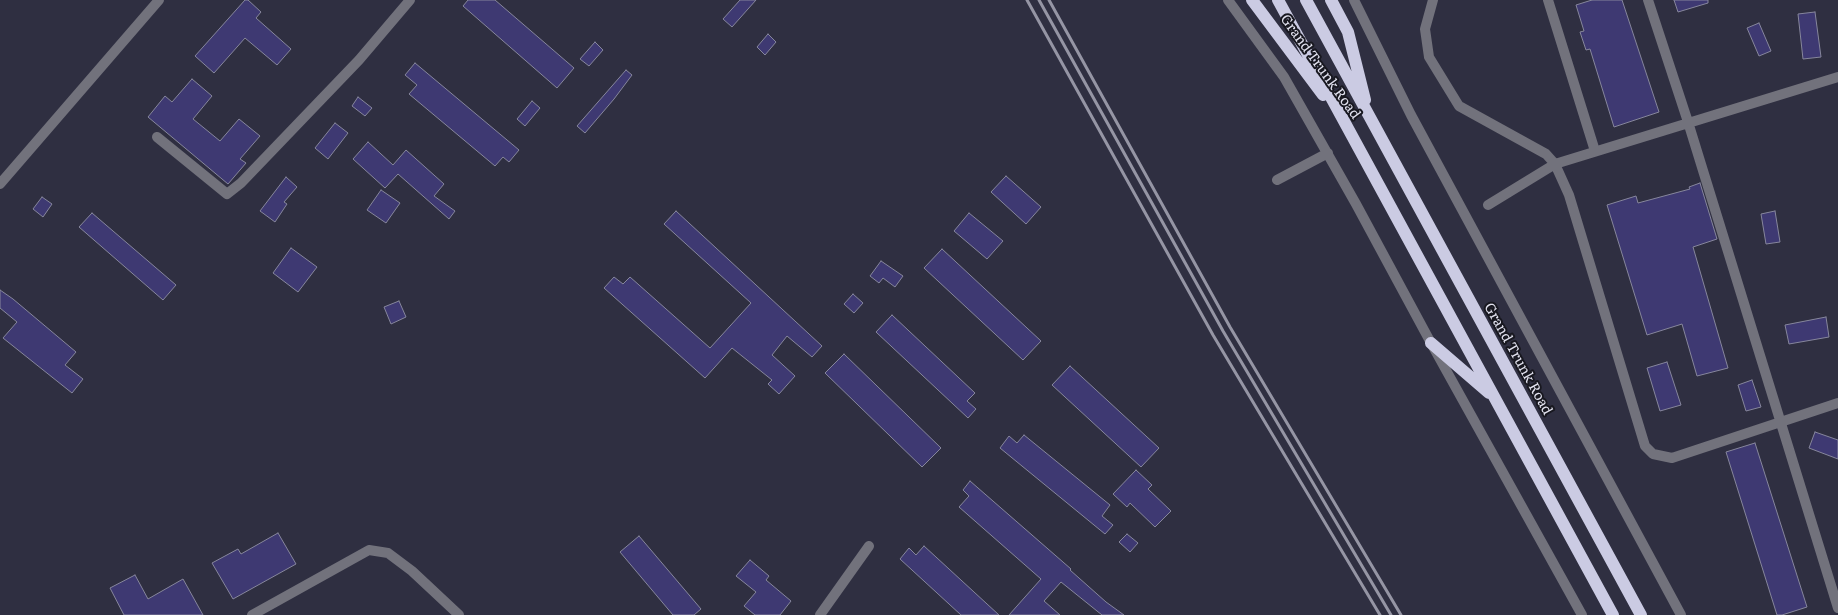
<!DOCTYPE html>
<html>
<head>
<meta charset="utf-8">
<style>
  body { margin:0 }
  canvas { display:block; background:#2f2f41 }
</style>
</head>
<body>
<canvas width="1838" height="615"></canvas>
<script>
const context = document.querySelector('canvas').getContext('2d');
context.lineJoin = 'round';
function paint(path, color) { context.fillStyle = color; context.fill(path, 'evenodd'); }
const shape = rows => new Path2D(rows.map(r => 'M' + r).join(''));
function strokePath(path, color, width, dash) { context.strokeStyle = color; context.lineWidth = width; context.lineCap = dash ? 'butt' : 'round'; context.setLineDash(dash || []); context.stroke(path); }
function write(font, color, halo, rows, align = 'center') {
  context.font = font + ' Literata,serif'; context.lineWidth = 4; context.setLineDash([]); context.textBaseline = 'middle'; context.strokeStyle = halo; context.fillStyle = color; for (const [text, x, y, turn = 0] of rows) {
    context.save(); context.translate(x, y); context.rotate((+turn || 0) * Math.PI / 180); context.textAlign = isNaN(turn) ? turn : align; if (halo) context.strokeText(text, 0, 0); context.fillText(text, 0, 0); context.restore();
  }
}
const building = shape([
  [245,0,248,0,261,12,256,18,291,49,277,65,245,38,214,73,195,56,245,0],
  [468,0,495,0,574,68,557,88,463,6,468,0],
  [740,0,756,0,732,27,723,19,740,0],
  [1592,0,1622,0,1659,112,1614,127,1590,49,1586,50,1580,32,1584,31,1576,5,1592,0],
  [1674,0,1708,0,1708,3,1678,12,1674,0],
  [1815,12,1821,57,1803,59,1798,14,1815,12],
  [1759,23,1771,51,1759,56,1747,28,1759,23],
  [768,34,776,42,765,55,757,47,768,34],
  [595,42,603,50,589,66,580,59,595,42],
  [415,63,519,150,509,162,503,157,495,166,409,94,417,85,405,75,415,63],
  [626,70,632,75,614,99,585,133,577,126,626,70],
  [192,79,212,96,193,119,220,141,239,119,260,136,240,159,246,163,228,184,148,117,165,96,172,102,192,79],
  [358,97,372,108,365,116,352,106,358,97],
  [532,101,540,108,525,126,517,119,532,101],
  [335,123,348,133,328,159,315,148,335,123],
  [368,142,393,165,406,150,444,184,434,196,455,211,449,219,398,174,385,188,353,159,368,142],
  [1006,176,1041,207,1026,224,991,192,1006,176],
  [286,177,297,187,284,202,287,204,275,222,260,211,286,177],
  [1700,183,1717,239,1693,247,1728,368,1697,376,1682,324,1647,335,1607,205,1636,196,1638,203,1690,189,1689,187,1700,183],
  [381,190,400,203,386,223,367,210,381,190],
  [42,197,52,204,43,217,33,209,42,197],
  [676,211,822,346,812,357,787,336,772,355,795,376,779,394,768,384,772,380,732,348,705,378,604,288,614,277,623,284,630,277,710,348,751,303,664,224,676,211],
  [1775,211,1780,242,1766,244,1761,214,1775,211],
  [92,213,176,285,163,300,79,227,92,213],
  [969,213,1003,241,987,259,954,231,969,213],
  [291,248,317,267,298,292,273,273,291,248],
  [942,249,1041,341,1023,360,924,268,942,249],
  [881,261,903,276,895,287,883,278,879,283,870,276,881,261],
  [0,290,13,299,76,352,65,365,83,379,72,393,3,338,17,322,0,308,0,290],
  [853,294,863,303,854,313,844,304,853,294],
  [399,301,406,317,391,324,384,307,399,301],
  [892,315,975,393,967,401,976,409,968,418,876,332,892,315],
  [1826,317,1829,337,1789,344,1785,325,1826,317],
  [844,354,941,448,922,467,825,373,844,354],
  [1667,362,1681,405,1660,411,1647,368,1667,362],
  [1070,366,1159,448,1141,467,1052,385,1070,366],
  [1752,380,1761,407,1746,411,1738,385,1752,380],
  [1815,432,1838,440,1838,459,1809,448,1815,432],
  [1024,435,1110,505,1102,516,1113,525,1105,534,1000,448,1009,436,1017,443,1024,435],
  [1755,443,1807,607,1782,615,1777,615,1726,452,1755,443],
  [1136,470,1152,485,1148,489,1171,511,1155,527,1130,503,1127,507,1113,494,1136,470],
  [970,481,1071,569,1070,570,1106,602,1124,615,1102,615,1061,582,1044,601,1060,615,1009,615,1041,579,959,507,969,496,963,490,970,481],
  [278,533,296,564,233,599,212,563,238,549,241,554,278,533],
  [1127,534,1138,543,1130,552,1119,542,1127,534],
  [639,536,701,609,694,615,673,615,620,552,639,536],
  [924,546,999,615,961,615,900,559,909,548,916,555,924,546],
  [750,560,769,576,766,580,791,601,780,615,755,615,744,606,756,592,736,576,750,560],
  [135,575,148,599,183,579,203,615,124,615,110,588,135,575]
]);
paint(building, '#3e3972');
strokePath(building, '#86869c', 1);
strokePath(shape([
  [1228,0,1284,77,1356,204,1431,343,1582,615],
  [1354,0,1411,115,1681,615],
  [1433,0,1425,29,1429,57,1459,106,1546,154,1555,164,1569,195,1645,446,1653,454,1672,458,1838,403],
  [1548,0,1595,151],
  [1648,0,1688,122,1838,608],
  [157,137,227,194,241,183,359,60,410,0],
  [1277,180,1328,153],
  [0,184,159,0],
  [1488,205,1555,164,1838,77],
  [252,615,369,550,388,553,412,571,459,615],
  [820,615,869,546]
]), '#72727c', 10);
strokePath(shape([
  [1252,0,1323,95],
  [1278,0,1613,615],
  [1306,0,1641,615],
  [1331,0,1348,32,1365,100],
  [1431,343,1489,393]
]), '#cbcbe3', 12);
strokePath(shape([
  [1027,0,1213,335,1380,615],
  [1039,0,1223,331,1391,615],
  [1049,0,1230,327,1401,615]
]), '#9595a4', 3);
write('14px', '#e2e2ef', '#181820', [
  ["Grand Trunk Road",1320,67,54],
  ["Grand Trunk Road",1518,359,61]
]);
</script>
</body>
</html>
